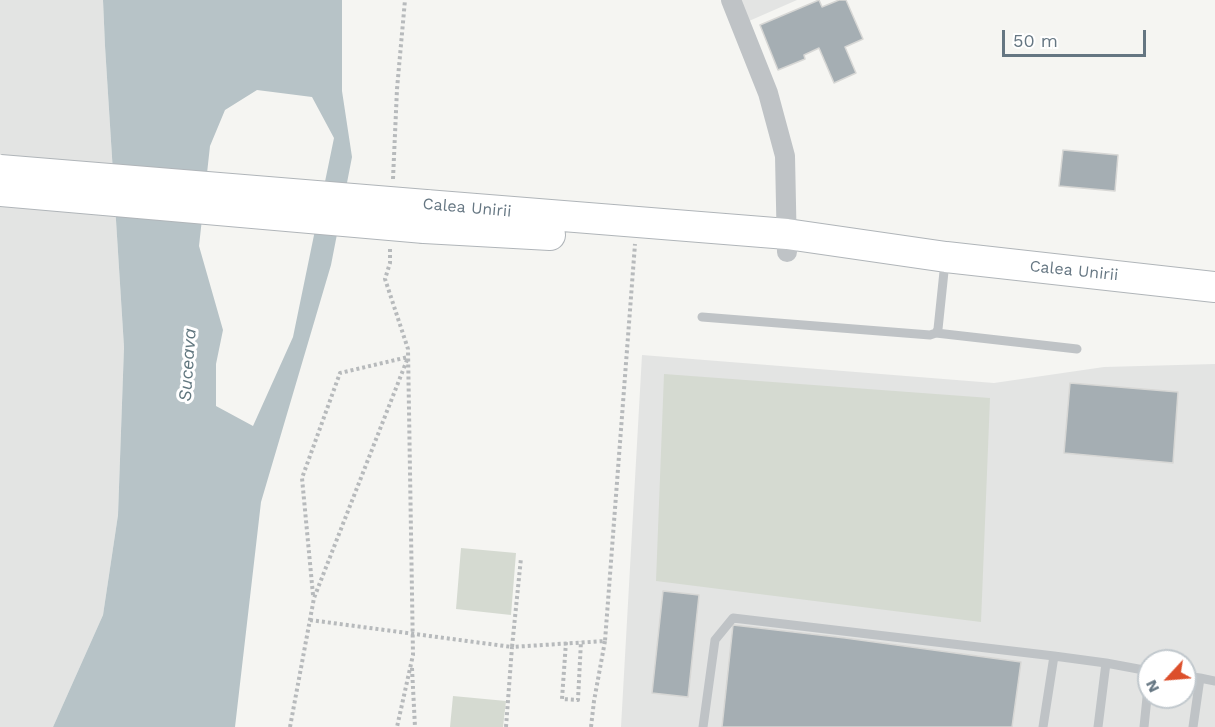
<!DOCTYPE html>
<html>
<head>
<meta charset="utf-8">
<style>
  body { margin:0 }
  #map { position:relative; width:1215px; height:727px; overflow:hidden; background:#f5f5f2; font-family:"Work Sans",sans-serif }
  canvas { display:block }
  .north { position:absolute; left:1137px; top:649px; width:60px; height:60px; box-sizing:border-box; background:#fff; border:2px solid #c1c8cd; border-radius:50%; rotate:244deg; font-size:16px; font-weight:700; line-height:24px; text-align:center; color:#657682 }
  .north::after { content:''; display:block; margin:auto; width:21px; height:27px; background:#dc4f2b; clip-path:polygon(50% 0,100% 100%,50% 72%,0 100%) }
  .scale { position:absolute; left:1002px; top:30px; width:144px; height:27px; box-sizing:border-box; border:3px solid #657682; border-top:0; padding-left:8px; font-size:18px; line-height:21px; white-space:nowrap; color:#657682; -webkit-text-stroke:4px #fff; paint-order:stroke }
</style>
</head>
<body>
<div id="map">
<canvas width="1215" height="727"></canvas>
<div class="north">N</div>
<div class="scale">50 m</div>
</div>
<script>
const context = document.querySelector('canvas').getContext('2d');
context.lineJoin = 'round';
function paint(path, color) { context.fillStyle = color; context.fill(path, 'evenodd'); }
const shape = rows => new Path2D(rows.map(r => 'M' + r).join(''));
function strokePath(path, color, width, dash) { context.strokeStyle = color; context.lineWidth = width; context.lineCap = dash ? 'butt' : 'round'; context.setLineDash(dash || []); context.stroke(path); }
function write(font, color, halo, rows, align = 'center') {
  context.font = font + ' "Work Sans",sans-serif'; context.lineWidth = 6; context.setLineDash([]); context.textBaseline = 'middle'; context.strokeStyle = halo; context.fillStyle = color; for (const [text, x, y, turn = 0] of rows) {
    context.save(); context.translate(x, y); context.rotate((+turn || 0) * Math.PI / 180); context.textAlign = isNaN(turn) ? turn : align; if (halo) context.strokeText(text, 0, 0); context.fillText(text, 0, 0); context.restore();
  }
}
paint(shape([
  [0,0,103,0,105,46,124,347,118,515,103,615,53,727,0,727],
  [735,0,797,0,749,21],
  [642,355,994,383,1104,367,1215,364,1215,727,621,727],
  [1149,661,1185,661,1185,697,1149,697]
]), '#e3e4e3');
paint(shape([
  [664,374,990,398,981,622,656,581],
  [461,548,516,553,511,615,456,609],
  [453,696,506,701,503,727,450,727]
]), '#d5dad1');
paint(shape([
  [103,0,342,0,342,91,352,157,331,265,261,502,235,727,53,727,103,615,118,515,124,347,105,46],
  [257,90,312,97,334,138,293,337,253,426,216,406,216,364,223,330,199,246,210,146,225,110]
]), '#b7c3c7');
const building = shape([
  [819,0,822,7,839,0,846,0,863,39,845,47,856,73,834,83,819,48,804,55,805,59,778,70,760,25,819,0],
  [1063,150,1118,155,1115,191,1059,186,1063,150],
  [1070,383,1178,392,1173,463,1064,453,1070,383],
  [663,591,699,595,688,697,652,693,663,591],
  [733,625,845,638,1021,662,1012,727,722,727,733,625]
]);
paint(building, '#a5aeb3');
strokePath(building, '#d7d7d5', 1.5);
const primary = shape([
  [426,205,787,234,946,257,1215,287],
  [424,228,550,235]
]);
strokePath(primary, '#b0b5b9', 32);
strokePath(shape([
  [393,179,397,89,405,0],
  [390,249,390,263,385,279,408,349,413,655,397,727],
  [313,595,302,478,340,373,408,357],
  [310,620,512,647,521,558],
  [566,642,562,699,578,700,581,641],
  [412,668,415,727],
  [290,727,314,598,407,360],
  [506,727,512,647,605,641,635,244],
  [591,727,594,701,605,641]
]), '#b7babc', 4, [3, 3]);
strokePath(shape([
  [702,317,930,335,936,333,938,329,945,262],
  [936,333,1077,349],
  [1106,663,1149,671],
  [1185,676,1200,678,1193,727],
  [1200,678,1215,681],
  [703,727,715,640,733,618,1054,656],
  [1043,727,1054,656,1106,663,1098,727],
  [1144,727,1149,678]
]), '#bfc3c6', 9);
strokePath(shape([
  [731,0,768,93,785,156,787,252]
]), '#bfc3c6', 20);
strokePath(primary, '#fff', 30);
const primaryBridge = shape([
  [0,170,426,205],
  [0,191,424,228]
]);
strokePath(primaryBridge, '#b0b5b9', 32, []);
strokePath(primaryBridge, '#fff', 30);
write('16px', '#657682', '#fff', [
  ["Calea Unirii",467,208,5],
  ["Calea Unirii",1074,271,6]
]);
write('italic 18px', '#61777f', '#fff', [
  ["Suceava",188,365,-86]
]);
</script>
</body>
</html>
